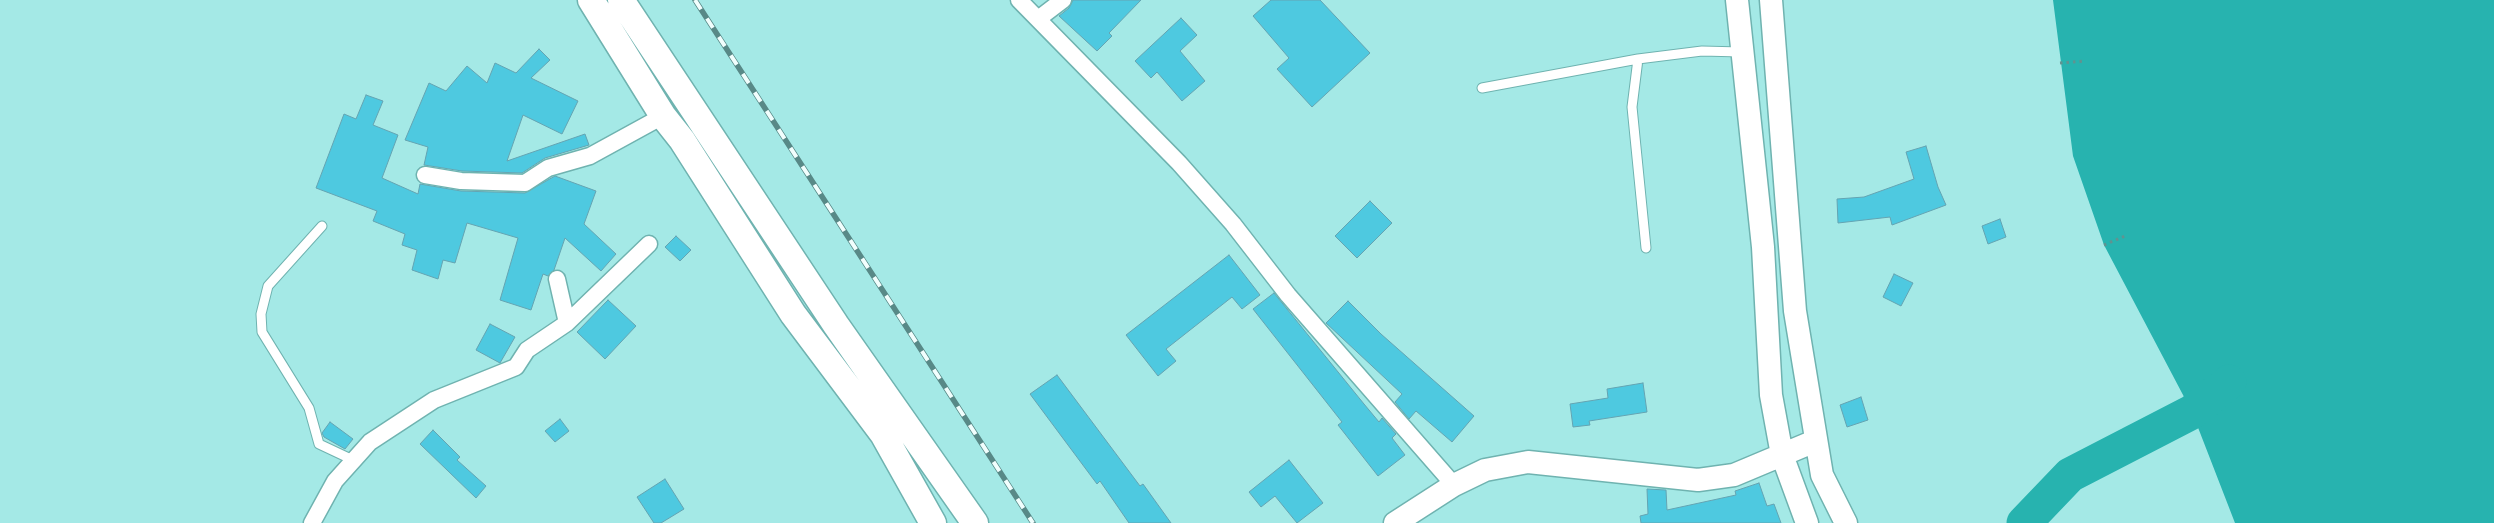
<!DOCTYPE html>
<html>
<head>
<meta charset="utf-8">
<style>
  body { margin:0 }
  canvas { display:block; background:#a4e9e6 }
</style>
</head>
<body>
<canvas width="2494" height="523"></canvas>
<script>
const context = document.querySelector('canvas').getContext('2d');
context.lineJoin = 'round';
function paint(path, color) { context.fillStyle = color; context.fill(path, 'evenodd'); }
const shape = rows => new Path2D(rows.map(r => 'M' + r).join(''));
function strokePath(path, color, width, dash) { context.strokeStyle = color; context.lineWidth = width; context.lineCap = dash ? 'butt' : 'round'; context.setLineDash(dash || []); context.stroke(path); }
paint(shape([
  [2053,0,2494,0,2494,523,2235,523,2192,412,2104,245,2073,156]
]), '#27b3af');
strokePath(shape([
  [2024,523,2070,475,2192,412,2229,382]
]), '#27b3af', 35);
const building = shape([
  [1073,0,1141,0,1109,33,1112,36,1097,51,1059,16,1069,8,1073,0],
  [1271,0,1320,0,1370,53,1312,107,1277,69,1289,58,1253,16,1271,0],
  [1181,18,1197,35,1180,51,1205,81,1182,101,1157,72,1151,78,1135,61,1181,18],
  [539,49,550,60,531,78,578,101,562,134,523,115,507,161,585,134,589,145,545,158,522,173,462,171,424,165,428,147,405,140,429,83,446,91,467,66,487,83,495,63,516,73,539,49],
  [366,95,383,101,373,125,398,135,382,178,418,194,420,184,461,191,525,193,555,176,596,191,584,224,616,254,601,271,565,238,554,270,548,276,543,274,531,310,500,300,518,238,467,223,455,263,443,260,438,279,412,270,417,250,402,245,405,234,373,221,377,211,316,188,344,114,356,119,366,95],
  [1926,146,1938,187,1946,205,1892,225,1890,217,1838,223,1837,199,1864,197,1914,179,1906,152,1926,146],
  [1370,201,1392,223,1357,258,1335,236,1370,201],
  [2000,219,2006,237,1988,244,1982,226,2000,219],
  [676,236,691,250,680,261,665,247,676,236],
  [1229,255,1260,295,1242,309,1232,297,1166,349,1176,361,1158,376,1126,335,1229,255],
  [1894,274,1913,283,1901,306,1883,297,1894,274],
  [1274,293,1364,404,1379,422,1382,418,1396,434,1392,438,1405,455,1378,476,1338,425,1342,422,1253,309,1274,293],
  [608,300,636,326,605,359,577,332,608,300],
  [1348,301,1381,334,1474,416,1452,442,1416,411,1409,419,1395,402,1402,394,1326,323,1348,301],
  [490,324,515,337,500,363,476,350,490,324],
  [1057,375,1140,486,1143,484,1171,523,1129,523,1100,481,1097,484,1030,394,1057,375],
  [1643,383,1647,412,1589,421,1590,425,1573,427,1570,404,1608,398,1607,389,1643,383],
  [1861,397,1868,420,1847,427,1840,405,1861,397],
  [560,419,569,431,555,442,545,431,560,419],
  [330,422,353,439,345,449,324,437,322,433,330,422],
  [433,430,460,457,457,460,486,486,476,498,420,444,433,430],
  [1289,460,1323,503,1297,523,1275,496,1261,507,1249,492,1289,460],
  [665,479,684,509,661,523,654,523,637,497,665,479],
  [1759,483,1767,506,1774,504,1781,523,1641,523,1640,516,1648,514,1647,489,1666,490,1667,510,1736,495,1735,491,1759,483]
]);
paint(building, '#4ec9e0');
strokePath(building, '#64a4b2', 1);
const lane = shape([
  [1482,88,1638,59],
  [322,226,268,286,261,314,262,332,309,408,319,444,353,460],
  [1646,248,1632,107,1638,59,1702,51,1741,52]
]);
const street = shape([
  [1019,0,1179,163,1233,224,1288,295,1454,485],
  [1038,19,1063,0],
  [425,175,461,181,525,183,548,168,590,156,663,116],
  [557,279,567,323],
  [312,523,335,481,370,442,434,400,516,367,527,350,567,323,649,244]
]);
const secondary = shape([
  [1737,0,1763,247,1771,395,1782,455,1807,523],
  [1771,0,1795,311,1822,475,1846,523],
  [1395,523,1454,485,1485,470,1528,462,1698,480,1734,475,1815,441]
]);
const primary = shape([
  [591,0,663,116,682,140,793,314,883,434,933,523],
  [621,0,836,325,975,523]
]);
strokePath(lane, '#6fb3b0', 11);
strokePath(street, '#6fb3b0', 19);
strokePath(secondary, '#6fb3b0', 25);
strokePath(primary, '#6fb3b0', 29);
strokePath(shape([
  [2060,63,2084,61],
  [2104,245,2125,236]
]), '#609391', 3, [2.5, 4]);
strokePath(lane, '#fff', 9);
strokePath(street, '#fff', 16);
strokePath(secondary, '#fff', 22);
strokePath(primary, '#fff', 26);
const rail = shape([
  [695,0,1033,523]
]);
strokePath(rail, '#588987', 5.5);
strokePath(rail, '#f1fefd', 4, [11]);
</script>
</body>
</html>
